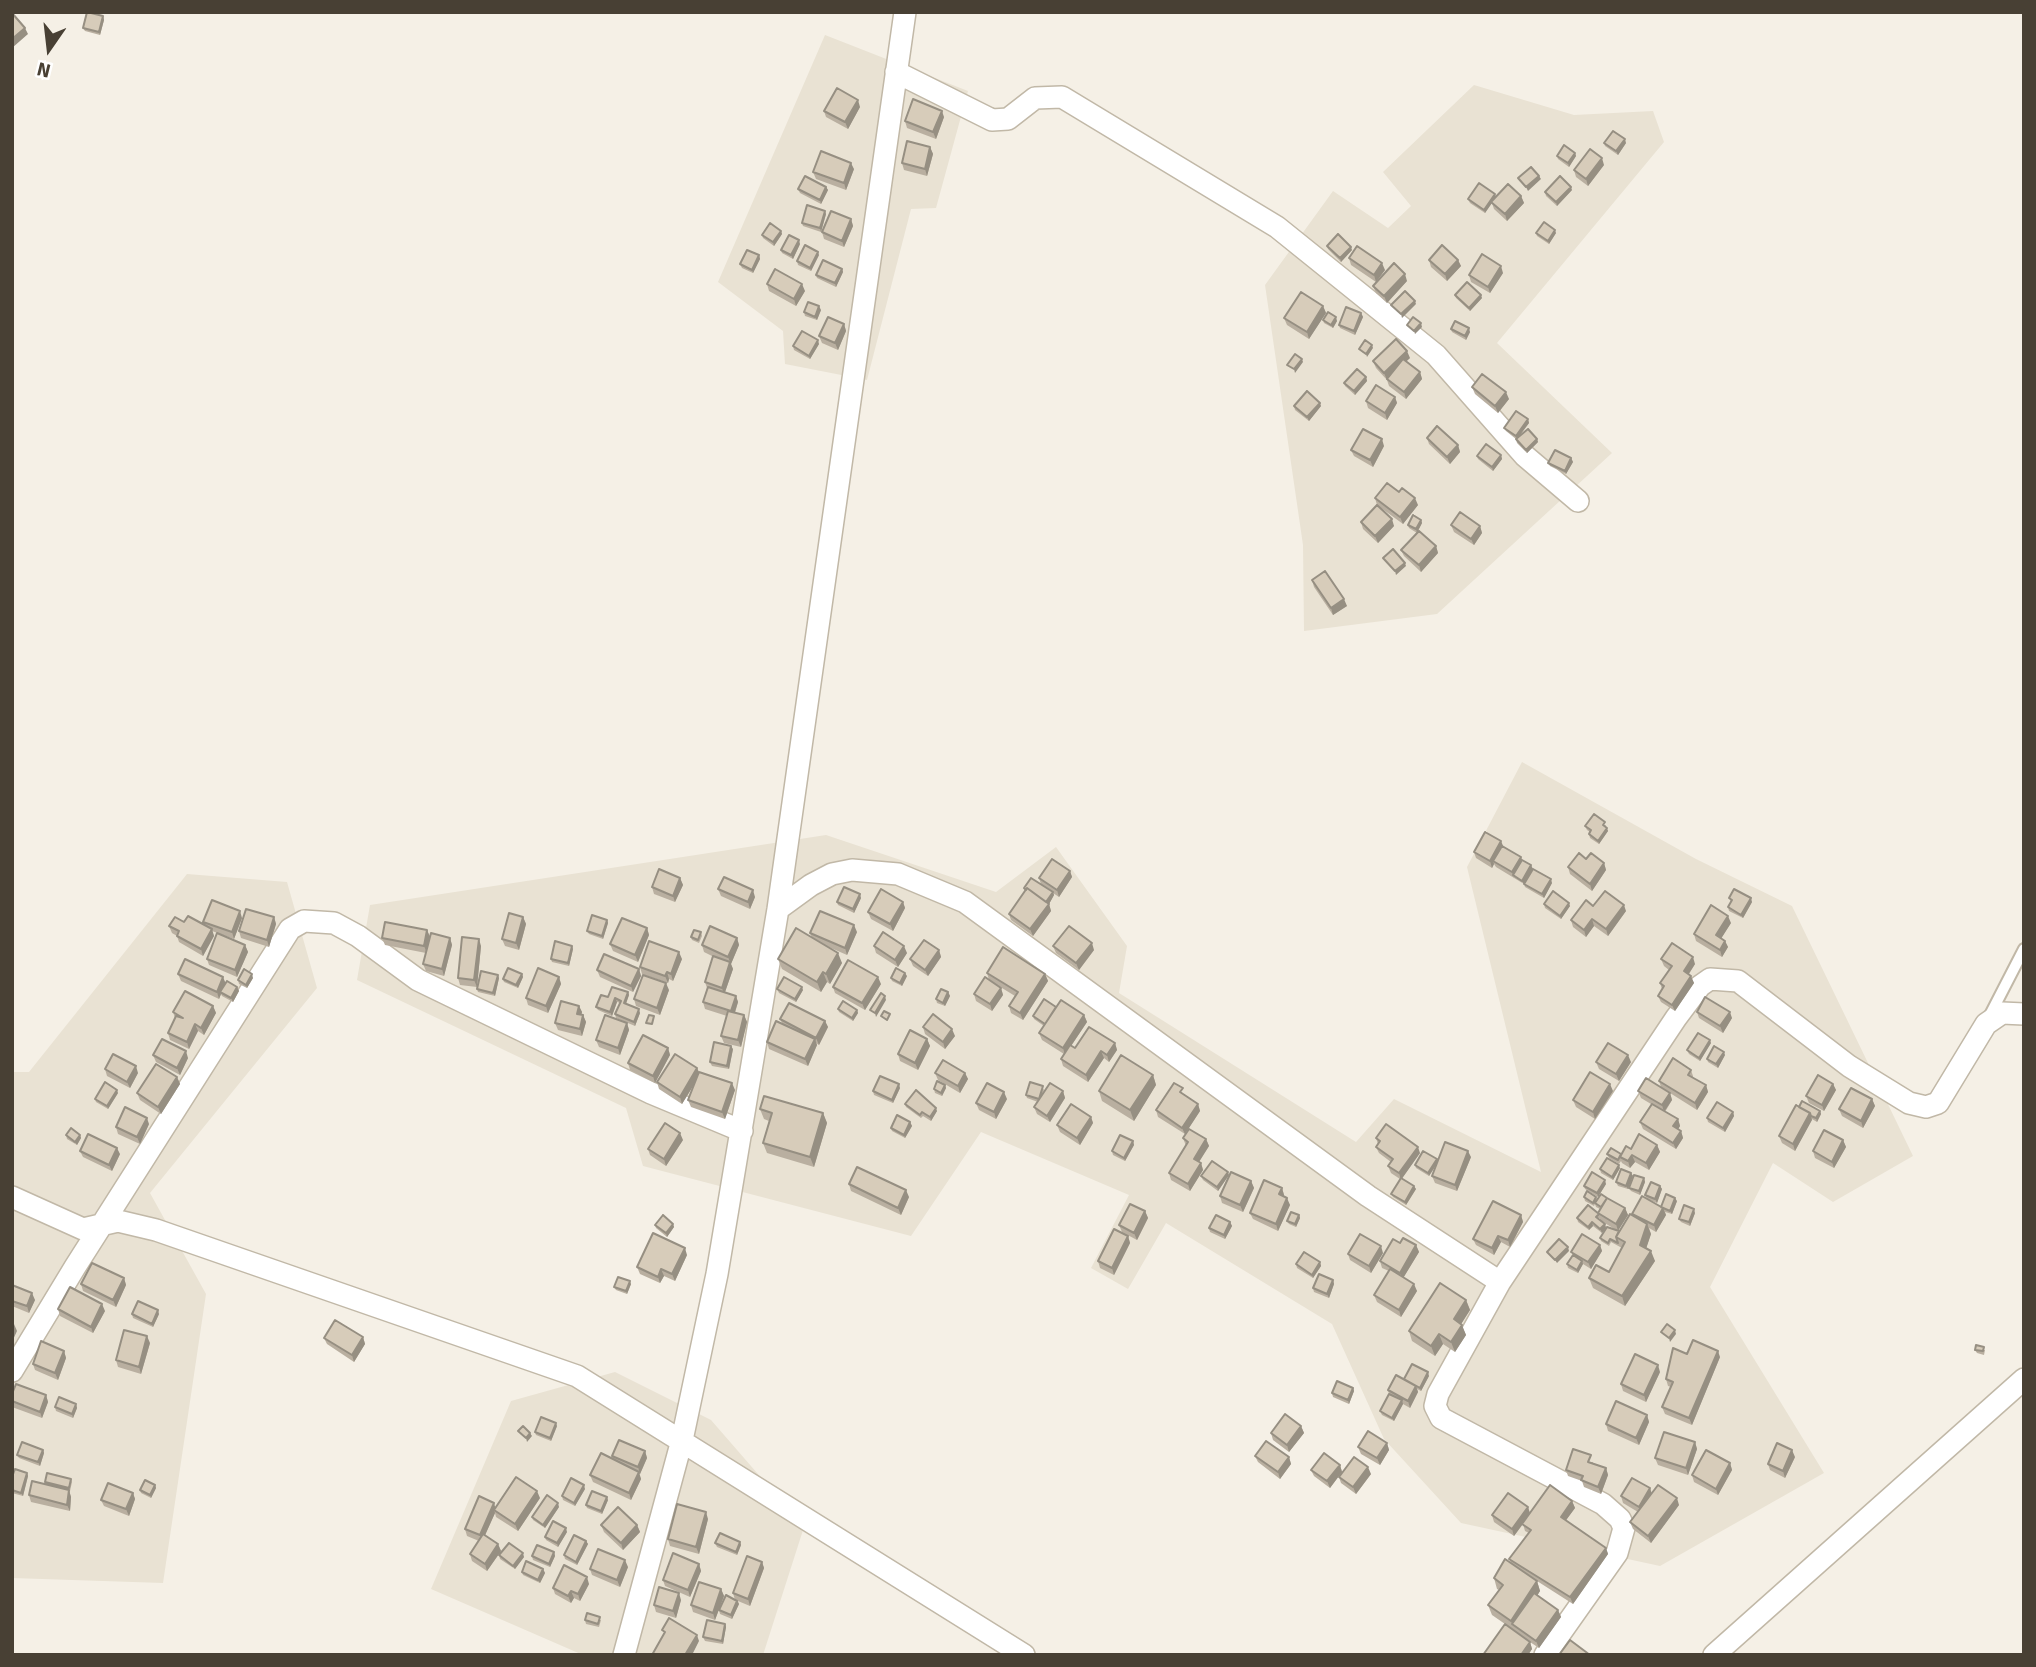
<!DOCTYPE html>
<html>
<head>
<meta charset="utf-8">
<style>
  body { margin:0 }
  #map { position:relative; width:2036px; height:1667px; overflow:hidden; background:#f5f0e6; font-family:Signika,sans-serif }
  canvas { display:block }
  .frame { position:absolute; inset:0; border:14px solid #484034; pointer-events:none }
  .north { position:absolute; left:14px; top:14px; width:70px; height:70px; -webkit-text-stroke:5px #fff; paint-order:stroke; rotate:194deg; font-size:19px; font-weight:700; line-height:28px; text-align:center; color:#484034 }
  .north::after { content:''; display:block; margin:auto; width:24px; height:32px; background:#484034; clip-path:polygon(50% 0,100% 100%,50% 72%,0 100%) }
</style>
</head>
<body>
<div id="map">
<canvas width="2036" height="1667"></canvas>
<div class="frame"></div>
<div class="north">N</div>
</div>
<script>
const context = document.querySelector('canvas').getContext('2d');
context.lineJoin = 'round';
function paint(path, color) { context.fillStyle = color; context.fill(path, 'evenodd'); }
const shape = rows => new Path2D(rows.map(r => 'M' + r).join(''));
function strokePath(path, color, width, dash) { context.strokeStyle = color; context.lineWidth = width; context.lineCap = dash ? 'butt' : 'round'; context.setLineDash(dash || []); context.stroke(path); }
paint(shape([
  [825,35,968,91,936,208,911,209,867,380,785,364,783,331,718,282],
  [1474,85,1574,115,1653,111,1664,142,1497,343,1612,453,1437,614,1304,631,1303,545,1265,285,1333,191,1388,228,1411,206,1383,172],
  [1522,762,1696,859,1792,906,1913,1156,1833,1202,1773,1163,1710,1287,1824,1473,1660,1566,1461,1523,1384,1439,1332,1324,1166,1223,1128,1289,1091,1268,1129,1195,981,1132,911,1236,643,1166,626,1108,357,980,370,905,826,835,996,892,1056,847,1127,946,1119,993,1356,1142,1394,1099,1541,1172,1467,867],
  [187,874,287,882,317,988,150,1193,206,1294,163,1583,12,1578,12,1072,29,1072],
  [615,1372,711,1420,804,1527,763,1655,583,1655,431,1589,511,1401]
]), '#e9e2d3');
const service = shape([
  [1990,1015,2024,949]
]);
const minor = shape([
  [896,72,992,120,1008,119,1035,98,1062,97,1277,227,1436,355,1525,456,1578,501],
  [778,909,811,885,832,874,852,870,898,874,965,902,1368,1196,1500,1282],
  [12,1197,83,1229,118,1221,156,1230,577,1376,1024,1655],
  [12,1371,75,1267,290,929,304,921,334,923,358,936,418,980,651,1093,742,1131],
  [624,1655,682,1440,717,1274,778,909,905,12],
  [1545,1655,1617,1553,1624,1528,1620,1519,1603,1504,1441,1418,1435,1406,1438,1394,1500,1282,1676,1018,1700,986,1710,979,1738,981,1849,1066,1909,1103,1926,1107,1938,1103,1986,1024,2002,1013,2024,1014],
  [1714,1655,2024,1379]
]);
strokePath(service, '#c1b8a7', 14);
strokePath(minor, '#c1b8a7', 24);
strokePath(service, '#fff', 10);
strokePath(minor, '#fff', 21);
paint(shape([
  [103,16,104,20,100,35,85,31,83,28],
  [860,107,848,129,826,117,824,111],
  [944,117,936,139,907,128,905,121],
  [1604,143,1626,143,1618,155,1605,146],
  [930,147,933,154,927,176,904,170,902,163],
  [1575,153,1576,156,1569,167,1558,159,1557,156],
  [1604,165,1588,186,1576,177,1574,170],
  [854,169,846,190,816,179,813,172],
  [826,187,828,190,821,204,800,193,798,189],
  [1572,190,1557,206,1546,196,1545,192],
  [1521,196,1524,203,1507,221,1494,209,1492,203,1485,213,1470,203,1468,199],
  [826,214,821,232,803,226,802,223],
  [851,219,853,226,844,247,824,239,822,232],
  [781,231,782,234,774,246,763,238,762,235],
  [1536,233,1556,233,1549,244,1537,236],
  [800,244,793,259,782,253,781,250],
  [1327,246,1352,250,1341,262,1328,249],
  [759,255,760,259,753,273,742,268,740,264],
  [819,255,811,271,798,265,797,261],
  [1349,258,1385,270,1376,282,1351,265],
  [1429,260,1458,260,1461,266,1447,281,1431,267],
  [842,269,843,272,836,287,817,278,816,275],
  [1503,273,1490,293,1471,282,1469,275],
  [1407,281,1387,303,1376,293,1373,286],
  [767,284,805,291,796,306,769,291],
  [1455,295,1482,298,1470,311,1456,298],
  [1323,306,1326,313,1309,339,1287,325,1284,318],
  [821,310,817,320,805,316,804,312],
  [1361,313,1363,317,1355,335,1340,328,1339,325],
  [1323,320,1337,321,1333,328,1324,323],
  [844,324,846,331,838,350,822,343,819,336],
  [1451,329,1470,332,1466,340,1452,332],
  [819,344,810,359,794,350,793,346],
  [1410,358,1406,361,1420,372,1422,379,1406,399,1389,386,1387,380,1376,368,1373,361],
  [1366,377,1367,381,1355,395,1345,386,1344,383],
  [1472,387,1509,399,1498,413,1475,394],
  [1395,397,1397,403,1387,420,1368,408,1366,401],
  [1294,406,1321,406,1309,421,1295,410],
  [1528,419,1529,423,1520,435,1537,439,1538,442,1527,453,1517,443,1516,439,1506,431,1504,428],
  [1427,438,1458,445,1460,452,1450,464,1429,444],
  [1384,446,1373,467,1354,456,1351,450],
  [1501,455,1502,459,1493,471,1478,459,1477,456],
  [1571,458,1573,462,1566,474,1550,466,1548,463],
  [1375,498,1418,505,1403,524,1377,505,1394,526,1378,543,1363,529,1361,522,1377,505],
  [1421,520,1422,523,1417,532,1436,546,1438,553,1421,572,1404,556,1401,550,1417,533,1409,528,1408,525],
  [1451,525,1480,526,1482,533,1474,545,1454,532],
  [1312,580,1347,606,1333,615,1314,587],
  [1606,825,1605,827,1608,831,1599,844,1590,838,1589,834,1590,832,1587,830,1585,826],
  [1503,846,1521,857,1522,860,1524,884,1496,867,1494,864,1492,868,1476,858,1474,852],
  [1586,859,1604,863,1606,870,1592,891,1570,874,1568,867],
  [1070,871,1072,877,1059,897,1053,893,1054,895,1049,904,1051,911,1033,936,1011,920,1009,914,1025,891,1024,888,1041,884,1039,878],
  [680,878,683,885,675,902,654,894,652,887],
  [1552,883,1544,898,1525,887,1524,884],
  [718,889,755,897,750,909,721,896],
  [861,898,854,913,838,905,837,902],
  [1729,898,1752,902,1743,918,1729,911,1728,907,1731,902],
  [903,902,905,908,893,931,871,919,868,912],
  [1544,904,1570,906,1561,919,1545,908],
  [1593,906,1626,911,1608,936,1594,926,1586,937,1573,927,1571,920],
  [274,917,276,924,269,947,241,938,239,931],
  [523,917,526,924,519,950,505,946,502,939],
  [242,918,234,939,212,931,214,936,203,956,179,942,177,936,172,933,169,926,184,922,205,925,203,922],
  [607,920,608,923,603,939,589,934,587,931],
  [1731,923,1721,938,1725,941,1728,947,1722,957,1696,941,1694,934],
  [647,928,649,935,638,962,613,951,610,944],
  [427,930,430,937,450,938,452,945,444,976,426,971,423,964,426,953,385,945,382,938],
  [701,932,702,936,699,943,692,940,691,937],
  [857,932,847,955,824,945,842,963,830,984,827,982,821,992,782,969,778,959,812,938,810,933],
  [737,938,739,945,731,964,733,969,725,992,736,996,738,1002,735,1013,744,1015,747,1022,741,1047,724,1043,721,1036,727,1016,705,1009,703,1002,707,988,705,982,714,957,704,952,702,945],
  [245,945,248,952,237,977,209,965,207,959],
  [481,946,477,987,460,985,458,978],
  [874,946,907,953,898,967,876,953],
  [1053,946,1094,950,1079,970,1056,953],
  [573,949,569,966,552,962,551,959],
  [939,950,941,957,928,976,913,966,910,959],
  [682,959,673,981,669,979,668,983,642,974,640,967],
  [1661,959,1695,964,1689,974,1694,983,1675,1011,1661,1002,1658,996,1662,989,1660,983,1669,970,1664,966],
  [639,969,641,976,633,992,600,977,597,970],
  [987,973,1045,974,1048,981,1023,1020,1011,1013,1009,1006,1015,996,989,980],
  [178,974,226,983,237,987,239,991,233,1002,222,996,221,994,219,999,181,981],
  [522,974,523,977,518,988,504,982,503,979],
  [907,976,902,986,892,981,891,978],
  [559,977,561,984,548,1013,528,1005,526,998],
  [253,978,247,988,239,984,238,980],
  [499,978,495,996,478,992,477,989],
  [881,984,865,1010,835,993,833,987],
  [1001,988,1003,995,992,1011,976,1001,974,994],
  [777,989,803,990,796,1002,779,993],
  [669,990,660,1015,636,1006,634,999],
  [628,992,629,995,626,1004,640,1013,635,1026,616,1018,615,1014,620,1003,617,1002,612,1016,598,1010,596,1007,608,997],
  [948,992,950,996,945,1006,937,1003,936,999],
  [213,1006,216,1013,204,1035,198,1031,189,1049,170,1040,168,1033,175,1018,173,1012],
  [579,1006,582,1012,581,1015,583,1015,586,1022,582,1036,558,1030,555,1023],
  [1056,1007,1084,1015,1087,1022,1071,1046,1075,1048,1115,1043,1117,1050,1109,1062,1104,1058,1088,1082,1063,1066,1061,1059,1064,1054,1042,1040,1039,1033,1044,1026,1034,1019,1033,1016],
  [838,1009,857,1010,858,1013,853,1021,839,1012],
  [1697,1012,1732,1018,1723,1033,1699,1018],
  [780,1019,825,1021,828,1027,819,1045,816,1043,817,1045,808,1066,769,1049,767,1042,782,1023],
  [627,1023,629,1030,620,1055,599,1047,596,1040],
  [923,1027,955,1036,945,1049,925,1034],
  [927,1039,930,1046,918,1070,900,1061,898,1054],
  [1711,1043,1700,1061,1689,1054,1687,1050],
  [668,1048,670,1055,655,1083,630,1070,628,1063],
  [733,1049,729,1069,712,1066,710,1062],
  [153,1055,188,1058,180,1075,156,1062],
  [1725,1055,1718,1068,1708,1062,1707,1059],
  [1596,1062,1631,1062,1619,1081,1599,1069],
  [697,1068,699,1072,735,1090,725,1119,691,1107,688,1100,694,1084,682,1104,659,1089,657,1082],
  [105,1069,138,1073,130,1088,107,1076],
  [1691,1070,1693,1076,1693,1078,1706,1085,1708,1092,1697,1110,1670,1093,1672,1100,1665,1112,1678,1119,1680,1126,1678,1129,1681,1131,1683,1138,1676,1149,1643,1129,1640,1122,1651,1104,1641,1098,1638,1091,1661,1087,1659,1081],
  [935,1073,965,1073,968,1079,960,1093,938,1080],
  [1153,1075,1156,1085,1134,1121,1102,1101,1099,1091],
  [177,1077,180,1084,161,1114,140,1100,137,1093],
  [1833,1084,1836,1090,1824,1111,1809,1103,1806,1096],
  [945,1085,946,1088,942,1096,935,1093,934,1089],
  [900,1088,893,1103,874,1095,873,1091],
  [1044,1089,1043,1095,1063,1091,1065,1098,1050,1122,1037,1114,1034,1107,1038,1102,1027,1098,1026,1095],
  [1613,1091,1595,1119,1576,1107,1573,1100],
  [118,1093,108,1109,96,1102,95,1099],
  [1185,1095,1198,1104,1200,1111,1185,1134,1158,1117,1156,1110],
  [1007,1099,996,1119,979,1110,976,1103],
  [1872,1099,1875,1106,1863,1128,1842,1116,1839,1109],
  [905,1104,937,1111,931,1121,923,1116,921,1118,906,1107],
  [1799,1107,1820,1111,1821,1114,1817,1122,1812,1119,1795,1151,1782,1143,1779,1136],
  [760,1109,823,1113,827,1123,814,1167,767,1153,763,1143,769,1121,764,1119],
  [1733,1112,1734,1116,1725,1132,1708,1122,1707,1118],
  [1091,1117,1093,1123,1080,1145,1060,1132,1057,1125],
  [910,1122,912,1126,905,1138,892,1131,891,1128],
  [149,1124,140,1144,118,1134,116,1127],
  [66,1135,80,1135,81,1138,77,1145,67,1139],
  [1183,1138,1206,1139,1209,1146,1199,1162,1201,1163,1203,1170,1190,1191,1171,1180,1169,1173,1186,1146],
  [1376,1138,1420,1153,1402,1178,1416,1189,1406,1205,1393,1197,1391,1194,1400,1179,1391,1173,1388,1166,1391,1162,1379,1153,1376,1147,1378,1144],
  [683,1140,666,1166,650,1155,648,1149],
  [1843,1140,1846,1147,1834,1168,1815,1158,1813,1151],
  [1133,1141,1134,1145,1125,1161,1113,1155,1112,1151],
  [1657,1145,1660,1152,1649,1170,1635,1162,1630,1168,1622,1163,1621,1161,1619,1164,1609,1158,1607,1154,1621,1154,1631,1149],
  [80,1151,120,1154,112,1171,83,1157],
  [1471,1157,1457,1191,1435,1183,1432,1176,1437,1164,1429,1176,1416,1168,1415,1165,1437,1159,1438,1162],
  [1620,1168,1613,1180,1601,1173,1600,1169],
  [1631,1173,1633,1176,1628,1189,1618,1186,1616,1182],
  [1229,1175,1251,1181,1254,1188,1243,1212,1222,1203,1220,1196,1229,1175,1218,1191,1203,1180,1201,1176],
  [1644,1178,1645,1182,1640,1195,1631,1191,1629,1188],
  [849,1184,909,1197,901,1215,851,1191],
  [1606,1184,1598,1197,1585,1189,1584,1186],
  [1660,1186,1662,1189,1657,1203,1647,1199,1645,1195],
  [1282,1188,1284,1195,1284,1196,1290,1205,1278,1231,1253,1219,1250,1213],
  [1584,1197,1596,1197,1597,1199,1625,1208,1628,1215,1618,1230,1619,1231,1633,1215,1632,1214,1661,1207,1677,1201,1672,1214,1665,1212,1666,1215,1656,1232,1649,1228,1651,1234,1646,1248,1655,1261,1625,1306,1593,1288,1589,1278,1609,1272,1622,1248,1611,1242,1609,1246,1601,1241,1600,1238,1616,1230,1600,1220,1600,1218,1598,1219,1605,1224,1606,1228,1602,1233,1593,1226,1589,1230,1578,1222,1577,1218,1598,1213,1600,1209,1596,1207,1595,1204,1594,1206,1585,1201],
  [1145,1211,1148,1218,1137,1240,1122,1232,1119,1225],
  [1695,1213,1690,1226,1681,1222,1679,1219],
  [1299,1215,1300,1218,1296,1227,1289,1224,1287,1221],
  [1521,1215,1523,1222,1510,1247,1501,1242,1494,1255,1476,1245,1473,1239],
  [1230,1222,1232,1226,1225,1239,1210,1232,1209,1228],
  [673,1224,674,1227,667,1237,656,1228,655,1225],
  [1128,1236,1130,1243,1114,1275,1100,1268,1098,1261],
  [1400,1243,1416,1245,1419,1252,1403,1278,1417,1291,1401,1317,1377,1302,1374,1295,1389,1271,1382,1268,1380,1261],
  [1600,1245,1602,1251,1591,1269,1583,1264,1578,1273,1568,1268,1567,1264,1573,1255,1571,1252],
  [1383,1253,1371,1273,1350,1260,1348,1254],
  [687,1255,675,1281,664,1276,660,1283,640,1274,637,1267],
  [1320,1262,1321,1266,1313,1278,1297,1268,1296,1264],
  [124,1278,126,1285,116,1307,83,1291,81,1284],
  [1333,1280,1334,1284,1329,1298,1314,1292,1313,1288],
  [631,1284,627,1294,616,1290,614,1287],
  [12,1285,35,1300,29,1313,12,1306],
  [1466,1300,1470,1310,1461,1324,1466,1335,1455,1352,1443,1344,1435,1356,1412,1341,1409,1331],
  [58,1309,105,1311,93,1333,60,1316],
  [132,1314,159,1314,153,1327,133,1318],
  [363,1337,365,1344,354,1362,327,1344,324,1338],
  [150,1343,141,1374,118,1367,116,1360],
  [1975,1350,1985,1350,1984,1355,1977,1353],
  [64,1351,66,1358,58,1380,35,1370,33,1364],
  [1687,1354,1720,1357,1692,1425,1665,1414,1662,1407,1671,1387,1668,1386,1666,1379],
  [1660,1372,1646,1402,1623,1391,1621,1384],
  [1429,1376,1421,1391,1417,1389,1418,1392,1410,1408,1403,1404,1394,1421,1382,1415,1380,1411,1389,1394,1388,1390,1404,1380],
  [1353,1388,1354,1391,1349,1404,1333,1397,1332,1393],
  [12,1394,46,1395,48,1402,42,1418,12,1407],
  [76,1404,77,1408,73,1418,56,1411,55,1407],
  [1647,1415,1649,1422,1639,1445,1608,1431,1606,1424],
  [557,1426,551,1441,536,1435,535,1432],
  [1301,1426,1304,1433,1289,1452,1273,1440,1271,1433],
  [1695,1442,1697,1449,1688,1475,1658,1465,1655,1458],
  [1387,1443,1389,1450,1380,1465,1361,1454,1358,1447],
  [43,1450,44,1453,40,1466,19,1458,17,1455],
  [645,1451,647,1458,640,1474,639,1474,641,1479,631,1500,593,1482,590,1475,613,1459,612,1456],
  [1255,1456,1289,1457,1291,1464,1280,1479,1258,1462],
  [1795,1457,1785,1478,1770,1470,1768,1464],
  [1593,1462,1593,1463,1606,1468,1608,1475,1601,1494,1584,1487,1582,1481,1568,1476,1566,1470],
  [1730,1463,1732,1470,1718,1495,1694,1482,1692,1475],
  [1340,1465,1342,1472,1371,1474,1356,1494,1341,1483,1339,1477,1341,1473,1330,1488,1314,1476,1311,1470],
  [27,1473,28,1476,23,1496,12,1493,12,1477],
  [71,1479,72,1482,70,1491,69,1491,71,1497,70,1511,31,1502,29,1495,46,1484,45,1482],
  [155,1485,156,1488,151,1498,141,1493,140,1490],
  [1650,1488,1652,1494,1679,1505,1651,1543,1633,1529,1630,1522,1638,1512,1623,1503,1621,1496],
  [585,1489,575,1506,563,1500,562,1496],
  [133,1493,135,1499,129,1516,104,1506,101,1500],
  [540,1498,518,1531,496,1517,495,1513,485,1535,498,1544,501,1551,487,1571,472,1561,470,1554,479,1541,467,1536,465,1529,495,1507],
  [608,1500,602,1514,587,1508,586,1505],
  [1572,1501,1575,1508,1566,1520,1606,1548,1608,1554,1573,1604,1537,1581,1540,1591,1537,1596,1558,1610,1561,1617,1539,1648,1530,1642,1532,1649,1528,1655,1483,1655,1505,1624,1492,1615,1488,1605,1499,1590,1497,1589,1494,1578,1511,1563,1509,1559,1529,1533,1525,1531,1523,1524,1514,1536,1494,1522,1492,1515,1528,1507,1530,1513],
  [559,1507,545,1528,533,1520,532,1517],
  [708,1519,699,1554,670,1546,668,1539],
  [601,1525,637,1525,640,1532,623,1550,604,1532],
  [567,1532,558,1547,546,1540,545,1537],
  [586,1541,588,1544,577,1565,565,1559,564,1555],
  [740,1542,741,1545,737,1555,717,1547,715,1543],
  [554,1552,555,1556,550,1567,533,1560,532,1556],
  [499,1555,524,1557,515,1569,500,1559],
  [762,1562,764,1568,750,1606,738,1601,739,1604,732,1619,720,1614,719,1610,735,1600,733,1593],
  [699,1564,701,1571,690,1597,665,1586,663,1580],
  [628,1567,620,1587,592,1575,590,1569],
  [543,1569,545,1573,540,1583,523,1575,522,1572],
  [589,1584,580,1601,574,1598,571,1603,555,1594,553,1588],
  [721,1589,724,1596,715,1620,693,1612,691,1605],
  [681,1600,676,1618,656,1612,654,1605],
  [585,1620,601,1620,599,1627,586,1624],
  [725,1624,726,1627,723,1644,705,1641,703,1637]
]), '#b9afa0');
paint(shape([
  [103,16,104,20,100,35,99,32],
  [25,28,28,34,12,48,12,39],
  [858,100,860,107,848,129,845,122],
  [942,111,944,117,936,139,933,132],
  [1625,139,1626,143,1618,155,1616,151],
  [930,147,933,154,927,176,925,169],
  [1575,153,1576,156,1569,167,1568,163],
  [1602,158,1604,165,1588,186,1586,179],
  [851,163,854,169,846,190,844,183],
  [1539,176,1541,179,1528,191,1526,187],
  [826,187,828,190,821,204,820,200],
  [1571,187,1572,190,1557,206,1556,202],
  [1495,194,1496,197,1485,213,1484,210],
  [1521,196,1524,203,1507,221,1505,214],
  [825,211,826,214,821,232,820,228],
  [851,219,853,226,844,247,842,241],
  [1555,230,1556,233,1549,244,1548,241],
  [781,231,782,234,774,246,773,242],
  [799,240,800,244,793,259,791,255],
  [1351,247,1352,250,1341,262,1340,258],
  [818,252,819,255,811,271,810,268],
  [759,255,760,259,753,273,752,270],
  [1458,260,1461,266,1447,281,1445,274],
  [1382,263,1385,270,1376,282,1374,275],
  [1501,266,1503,273,1490,293,1488,287],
  [842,269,843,272,836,287,835,283],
  [1405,274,1407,281,1387,303,1384,296],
  [802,284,805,291,796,306,794,299],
  [1481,295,1482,298,1470,311,1469,308],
  [1415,301,1416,304,1402,318,1401,314],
  [819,306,821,310,817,320,815,317],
  [1323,306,1326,313,1309,339,1307,332],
  [1361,313,1363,317,1355,335,1354,331],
  [1336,317,1337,321,1333,328,1331,325],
  [1421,323,1422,327,1415,334,1414,331],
  [844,324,846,331,838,350,835,343],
  [1469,328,1470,332,1466,340,1465,336],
  [818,340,819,344,810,359,809,356],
  [1372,345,1373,348,1367,357,1366,354],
  [1407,351,1410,358,1387,380,1384,373],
  [1302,359,1303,362,1295,373,1294,369],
  [1420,372,1422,379,1406,399,1404,392],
  [1366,377,1367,381,1355,395,1354,391],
  [1506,392,1509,399,1498,413,1495,406],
  [1395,397,1397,403,1387,420,1385,413],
  [1320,403,1321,406,1309,421,1307,417],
  [1528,419,1529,423,1517,439,1516,436],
  [1382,439,1384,446,1373,467,1370,460],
  [1537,439,1538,442,1527,453,1526,450],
  [1458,445,1460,452,1450,464,1447,457],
  [1501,455,1502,459,1493,471,1492,467],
  [1571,458,1573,462,1566,474,1565,471],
  [1415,498,1418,505,1403,524,1400,517],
  [1392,519,1394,526,1378,543,1375,536],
  [1421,520,1422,523,1417,533,1416,529],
  [1480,526,1482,533,1474,545,1471,539],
  [1436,546,1438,553,1421,572,1419,565],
  [1405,563,1406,566,1396,575,1395,571],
  [1344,599,1347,606,1333,615,1331,608],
  [1607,828,1608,831,1599,844,1598,841],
  [1501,841,1504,848,1493,861,1494,864,1492,868,1490,861],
  [1521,857,1523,863,1513,875,1514,879,1512,872],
  [1604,863,1606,870,1592,891,1590,884],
  [1531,865,1533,869,1524,884,1522,881],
  [1070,871,1072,877,1059,897,1057,890],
  [680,878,683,885,675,902,673,896],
  [1551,879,1552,883,1544,898,1542,894],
  [753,890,755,897,750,909,748,902],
  [1053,892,1054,895,1048,906,1049,904,1051,911,1033,936,1030,929],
  [860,894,861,898,854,913,853,909],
  [1751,898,1752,902,1743,918,1741,915],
  [903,902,905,908,893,931,890,924],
  [1569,903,1570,906,1561,919,1560,916],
  [1624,905,1626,911,1608,936,1606,929],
  [240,911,242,918,234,939,232,932],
  [1728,916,1731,923,1719,942,1716,935],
  [274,917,276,924,269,947,267,940],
  [523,917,526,924,519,950,516,943],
  [1592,919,1594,926,1586,937,1584,930],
  [607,920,608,923,603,939,602,936],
  [854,925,857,932,847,955,845,948],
  [647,928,649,935,638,962,635,955],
  [212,929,214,936,203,956,201,949],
  [427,930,430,937,427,953,424,946],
  [450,938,452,945,444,976,442,969],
  [737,938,739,945,731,964,733,969,724,995,722,988,730,962,728,957],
  [479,939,481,946,477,987,474,980],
  [1725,941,1728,947,1722,957,1720,950],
  [1092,943,1094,950,1079,970,1076,963],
  [245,945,248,952,237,977,235,970],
  [572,946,573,949,569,966,568,963],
  [904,946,907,953,898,967,895,960],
  [939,950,941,957,928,976,925,970],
  [679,952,682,959,673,981,671,974],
  [838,953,842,963,830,984,826,974],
  [1693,957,1695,964,1686,978,1684,971],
  [639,969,641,976,633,992,631,986],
  [667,972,669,979,668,983,665,976],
  [823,972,827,982,821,992,817,982],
  [905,973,907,976,902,986,900,983],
  [252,974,253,978,247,988,246,985],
  [522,974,523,977,518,988,516,985],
  [1045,974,1048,981,1023,1020,1020,1013],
  [498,975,499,978,495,996,493,993],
  [1691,976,1694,983,1675,1011,1672,1005],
  [223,977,226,984,220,992,221,994,219,999,217,992],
  [559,977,561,984,548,1013,546,1006],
  [878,977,881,984,865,1010,862,1003],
  [666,983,669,990,660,1015,657,1008],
  [237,987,239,991,233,1002,231,998],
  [802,987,803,990,796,1002,795,999],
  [1001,988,1003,995,992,1011,990,1004],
  [628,992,629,995,625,1006,624,1003],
  [948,992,950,996,945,1006,943,1003],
  [736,996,738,1002,733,1018,731,1011],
  [885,996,886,1000,876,1017,875,1013],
  [615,998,617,1002,612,1016,610,1012],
  [213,1006,216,1013,204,1035,201,1028],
  [579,1006,582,1012,580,1021,577,1014],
  [639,1009,640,1013,635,1026,634,1022],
  [857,1010,858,1013,853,1021,852,1018],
  [1730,1012,1732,1018,1723,1033,1720,1026],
  [583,1015,586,1022,582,1036,580,1029],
  [744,1015,747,1022,741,1047,738,1040],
  [1084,1015,1087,1022,1065,1055,1063,1048],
  [825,1021,828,1027,819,1045,816,1038],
  [627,1023,629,1030,620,1055,618,1048],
  [195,1024,198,1031,189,1049,187,1042],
  [952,1029,955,1036,945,1049,943,1042],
  [815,1039,817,1045,808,1066,805,1059],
  [927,1039,930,1046,918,1070,915,1063],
  [1710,1040,1711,1043,1700,1061,1699,1058],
  [1115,1043,1117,1050,1109,1062,1107,1055],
  [731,1046,733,1049,729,1069,727,1066],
  [668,1048,670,1055,655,1083,653,1076],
  [186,1051,188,1058,180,1075,177,1068],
  [1101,1051,1104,1058,1088,1082,1086,1075],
  [1724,1052,1725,1055,1718,1068,1716,1064],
  [1628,1055,1631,1062,1619,1081,1616,1074],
  [136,1066,138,1073,130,1088,127,1082],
  [697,1068,700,1075,682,1104,680,1097],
  [965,1073,968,1079,960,1093,958,1086],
  [1153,1075,1156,1085,1134,1121,1130,1110],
  [177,1077,180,1084,161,1114,158,1107],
  [732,1083,735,1090,725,1119,722,1112],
  [899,1084,900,1088,893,1103,892,1100],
  [1610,1084,1613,1091,1595,1119,1593,1112],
  [1833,1084,1836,1090,1824,1111,1822,1105],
  [945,1085,946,1088,942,1096,941,1093],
  [1706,1085,1708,1092,1697,1110,1695,1103],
  [117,1090,118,1093,108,1109,107,1106],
  [1063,1091,1065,1098,1050,1122,1047,1116],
  [1004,1092,1007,1099,996,1119,994,1112],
  [1670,1093,1672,1100,1664,1112,1662,1105],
  [1872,1099,1875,1106,1863,1128,1861,1121],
  [1198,1104,1200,1111,1185,1134,1182,1128],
  [936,1108,937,1111,931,1121,930,1117],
  [1820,1111,1821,1114,1817,1122,1816,1118],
  [1733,1112,1734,1116,1725,1132,1723,1128],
  [823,1113,827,1123,814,1167,810,1157],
  [1810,1113,1812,1120,1795,1151,1793,1144],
  [1091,1117,1093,1123,1080,1145,1077,1138],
  [147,1118,149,1124,140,1144,137,1137],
  [1678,1119,1680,1126,1676,1133,1673,1126],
  [910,1122,912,1126,905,1138,904,1135],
  [1681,1131,1683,1138,1676,1149,1673,1143],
  [680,1133,683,1140,666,1166,664,1159],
  [80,1135,81,1138,77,1145,75,1142],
  [1206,1139,1209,1146,1197,1165,1194,1159],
  [1843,1140,1846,1147,1834,1168,1832,1162],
  [1133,1141,1134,1145,1125,1161,1124,1158],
  [1657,1145,1660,1152,1649,1170,1646,1163],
  [1418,1147,1420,1153,1401,1180,1399,1173],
  [117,1148,120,1154,112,1171,109,1165],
  [1468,1151,1471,1157,1457,1191,1455,1185],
  [1632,1155,1635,1162,1630,1168,1628,1161],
  [1437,1159,1438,1162,1429,1176,1428,1173],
  [1201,1163,1203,1170,1190,1191,1188,1184],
  [1619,1165,1620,1168,1613,1180,1612,1177],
  [1228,1172,1229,1175,1218,1191,1217,1187],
  [1631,1173,1633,1176,1628,1189,1626,1186],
  [1644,1178,1645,1182,1640,1195,1639,1191],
  [1605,1180,1606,1184,1598,1197,1597,1193],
  [1251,1181,1254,1188,1243,1212,1240,1205],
  [1414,1186,1416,1189,1406,1205,1405,1202],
  [1660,1186,1662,1189,1657,1203,1655,1199],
  [1282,1188,1284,1195,1281,1201,1279,1194],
  [906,1190,909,1197,901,1215,898,1208],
  [1287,1198,1290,1205,1278,1231,1276,1224],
  [1675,1198,1677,1201,1672,1214,1670,1211],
  [1625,1208,1628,1215,1618,1231,1616,1224],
  [1663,1208,1666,1215,1656,1232,1654,1225],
  [1694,1209,1695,1213,1690,1226,1689,1222],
  [1145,1211,1148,1218,1137,1240,1134,1233],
  [1299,1215,1300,1218,1296,1227,1295,1224],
  [1521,1215,1523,1222,1510,1247,1508,1240],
  [1230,1222,1232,1226,1225,1239,1224,1235],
  [1592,1222,1593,1226,1589,1230,1588,1227],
  [673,1224,674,1227,667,1237,666,1233],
  [1605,1224,1606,1228,1602,1233,1600,1229],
  [1647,1224,1651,1234,1644,1255,1640,1245],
  [1128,1236,1130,1243,1114,1275,1112,1268],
  [1498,1236,1501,1242,1494,1255,1492,1248],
  [1416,1245,1419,1252,1402,1280,1400,1273],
  [1600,1245,1602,1251,1591,1269,1588,1262],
  [1381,1246,1383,1253,1371,1273,1369,1266],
  [1568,1247,1569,1251,1557,1263,1555,1260],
  [685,1248,687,1255,675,1281,672,1274],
  [1651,1251,1655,1261,1625,1306,1622,1296],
  [1582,1261,1583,1264,1578,1273,1577,1270],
  [1320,1262,1321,1266,1313,1278,1312,1275],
  [661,1269,664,1276,660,1283,658,1277],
  [124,1278,126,1285,116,1307,113,1300],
  [1333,1280,1334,1284,1329,1298,1327,1294],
  [630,1281,631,1284,627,1294,626,1291],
  [1414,1284,1417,1291,1401,1317,1399,1310],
  [32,1293,35,1300,29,1313,27,1306],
  [1466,1300,1470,1310,1458,1329,1454,1319],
  [102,1304,105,1311,93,1333,91,1327],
  [158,1310,159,1314,153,1327,152,1324],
  [14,1324,17,1331,12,1342,12,1329],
  [1462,1325,1466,1335,1455,1352,1451,1342],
  [1675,1330,1676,1334,1670,1342,1669,1338],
  [1439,1334,1443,1344,1435,1356,1431,1346],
  [147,1336,150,1343,141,1374,139,1367],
  [363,1337,365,1344,354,1362,352,1355],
  [64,1351,66,1358,58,1380,55,1373],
  [1718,1351,1720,1357,1692,1425,1689,1418],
  [1658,1365,1660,1372,1646,1402,1644,1395],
  [1428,1372,1429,1376,1421,1391,1420,1388],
  [1416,1386,1418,1392,1410,1408,1408,1401],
  [1353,1388,1354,1391,1349,1404,1348,1400],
  [46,1395,48,1402,42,1418,40,1412],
  [1402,1400,1403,1404,1394,1421,1392,1418],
  [76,1404,77,1408,73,1418,72,1414],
  [1647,1415,1649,1422,1639,1445,1636,1438],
  [556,1423,557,1426,551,1441,550,1438],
  [1301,1426,1304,1433,1289,1452,1287,1445],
  [530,1433,532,1436,527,1442,526,1438],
  [1695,1442,1697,1449,1688,1475,1686,1468],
  [1387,1443,1389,1450,1380,1465,1377,1458],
  [43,1450,44,1453,40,1466,38,1462],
  [1792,1450,1795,1457,1785,1478,1783,1471],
  [645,1451,647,1458,640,1474,638,1467],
  [1289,1457,1291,1464,1280,1479,1278,1472],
  [1730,1463,1732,1470,1718,1495,1716,1489],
  [1340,1465,1342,1472,1330,1488,1327,1481],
  [1368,1467,1371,1474,1356,1494,1353,1487],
  [1606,1468,1608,1475,1601,1494,1598,1487],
  [639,1472,641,1479,631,1500,629,1493],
  [27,1473,28,1476,23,1496,21,1493],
  [155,1485,156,1488,151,1498,150,1495],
  [584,1485,585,1489,575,1506,574,1503],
  [1650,1488,1652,1495,1641,1514,1639,1507],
  [69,1490,71,1497,70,1511,67,1505],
  [537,1491,540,1498,518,1531,515,1524],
  [133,1493,135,1499,129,1516,126,1509],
  [607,1497,608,1500,602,1514,601,1511],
  [1677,1498,1679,1505,1651,1543,1648,1536],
  [1572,1501,1575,1508,1564,1523,1561,1517],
  [494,1503,496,1510,494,1510,495,1513,482,1542,480,1535],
  [558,1503,559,1507,545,1528,543,1525],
  [1528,1507,1530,1514,1514,1536,1512,1529],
  [706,1512,708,1519,699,1554,696,1547],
  [637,1525,640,1532,623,1550,621,1543],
  [566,1528,567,1532,558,1547,557,1543],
  [586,1541,588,1544,577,1565,576,1562],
  [740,1542,741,1545,737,1555,736,1552],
  [498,1544,501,1551,487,1571,485,1564],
  [1606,1548,1608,1554,1573,1604,1570,1597],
  [554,1552,555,1556,550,1567,549,1564],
  [523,1553,524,1557,515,1569,513,1566],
  [625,1560,628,1567,620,1587,617,1580],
  [762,1562,764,1568,750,1606,748,1599],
  [699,1564,701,1571,690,1597,688,1590],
  [543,1569,545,1573,540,1583,538,1580],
  [587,1577,589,1584,580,1601,578,1594],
  [1537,1581,1540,1591,1517,1627,1512,1624,1511,1621],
  [721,1589,724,1596,715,1620,713,1613],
  [571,1591,574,1598,571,1603,568,1596],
  [679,1593,681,1600,676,1618,673,1611],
  [737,1601,739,1604,732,1619,731,1615],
  [1558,1610,1561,1617,1539,1648,1536,1641],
  [725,1624,726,1627,723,1644,722,1641],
  [697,1635,699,1641,692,1655,685,1655],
  [1530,1642,1532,1649,1528,1655,1521,1655]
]), '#968f82');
const building = shape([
  [87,12,103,16,99,32,83,28,87,12],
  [12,13,25,28,12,39,12,13],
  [837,88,858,100,845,122,824,111,837,88],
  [913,99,942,111,933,132,905,121,913,99],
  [1613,131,1625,139,1616,151,1604,143,1613,131],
  [907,141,930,147,925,169,902,163,907,141],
  [1564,145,1575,153,1568,163,1557,156,1564,145],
  [1590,149,1602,158,1586,179,1574,170,1590,149],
  [821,151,851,163,844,183,813,172,821,151],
  [1531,167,1539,176,1526,187,1518,178,1531,167],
  [805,176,826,187,820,200,798,189,805,176],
  [1560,176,1571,187,1556,202,1545,192,1560,176],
  [1479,183,1495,194,1484,210,1468,199,1479,183],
  [1508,184,1521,196,1505,214,1491,202,1508,184],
  [807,205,825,211,820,228,802,223,807,205],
  [831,211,851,219,842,241,822,232,831,211],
  [1544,222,1555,230,1548,241,1536,233,1544,222],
  [770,223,781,231,773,242,762,235,770,223],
  [1338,234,1351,247,1340,258,1327,246,1338,234],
  [789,235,799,240,791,255,781,250,789,235],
  [805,245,818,252,810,268,797,261,805,245],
  [1442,245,1458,260,1445,274,1429,260,1442,245],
  [1357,246,1382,263,1374,275,1349,258,1357,246],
  [747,250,759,255,752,270,740,264,747,250],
  [1482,254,1501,266,1488,287,1469,275,1482,254],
  [823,260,842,269,835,283,816,275,823,260],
  [1394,263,1405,274,1384,296,1373,286,1394,263],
  [775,269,802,284,794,299,767,284,775,269],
  [1467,282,1481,295,1469,308,1455,295,1467,282],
  [1405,291,1415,301,1401,314,1391,305,1405,291],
  [1301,292,1323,306,1307,332,1284,318,1301,292],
  [808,302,819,306,815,317,804,312,808,302],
  [1346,307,1361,313,1354,331,1339,325,1346,307],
  [1328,312,1336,317,1331,325,1323,320,1328,312],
  [828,317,844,324,835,343,819,336,828,317],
  [1413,317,1421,323,1414,331,1407,325,1413,317],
  [1455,321,1469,328,1465,336,1451,329,1455,321],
  [802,331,818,340,809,356,793,346,802,331],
  [1396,339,1407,351,1384,373,1373,361,1396,339],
  [1365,340,1372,345,1366,354,1359,349,1365,340],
  [1295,354,1302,359,1294,369,1287,365,1295,354],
  [1403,359,1420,372,1404,392,1387,379,1403,359],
  [1357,369,1366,377,1354,391,1344,383,1357,369],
  [1482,374,1506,392,1495,406,1472,387,1482,374],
  [1376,385,1395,397,1385,413,1366,401,1376,385],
  [1307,391,1320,403,1307,417,1294,406,1307,391],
  [1516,411,1528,419,1516,436,1504,428,1516,411],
  [1437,426,1458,445,1447,457,1427,438,1437,426],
  [1363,429,1382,439,1370,460,1351,450,1363,429],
  [1528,429,1537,439,1526,450,1516,439,1528,429],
  [1486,444,1501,455,1492,467,1477,456,1486,444],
  [1555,450,1571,458,1565,471,1548,463,1555,450],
  [1387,483,1399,492,1402,488,1415,498,1400,517,1375,498,1387,483],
  [1377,505,1392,519,1375,536,1361,522,1377,505],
  [1460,512,1480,526,1471,539,1451,525,1460,512],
  [1413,515,1421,520,1416,529,1408,525,1413,515],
  [1419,531,1436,546,1419,565,1401,550,1419,531],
  [1393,549,1405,563,1395,571,1383,558,1393,549],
  [1325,571,1344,599,1331,608,1312,580,1325,571],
  [1594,814,1605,822,1603,825,1607,828,1598,841,1589,834,1591,830,1585,826,1594,814],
  [1485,832,1501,841,1490,861,1474,852,1485,832],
  [1502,846,1521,857,1512,872,1493,861,1502,846],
  [1579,853,1586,859,1591,853,1604,863,1590,884,1568,867,1579,853],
  [1052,859,1070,871,1057,890,1039,878,1052,859],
  [1522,860,1531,865,1522,881,1513,875,1522,860],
  [659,869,680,878,673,896,652,887,659,869],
  [1533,869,1551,879,1542,894,1524,884,1533,869],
  [724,877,753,890,748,902,718,889,724,877],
  [1031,878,1053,892,1046,902,1027,888,1026,890,1024,888,1031,878],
  [844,887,860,894,853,909,837,902,844,887],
  [1027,888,1049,904,1030,929,1009,914,1027,888],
  [881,889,903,902,890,924,868,912,881,889],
  [1734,889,1751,898,1741,915,1728,907,1732,900,1729,898,1734,889],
  [1553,891,1569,903,1560,916,1544,904,1553,891],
  [1605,891,1624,905,1606,929,1592,919,1584,930,1571,920,1586,900,1593,906,1605,891],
  [212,900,240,911,232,932,203,922,212,900],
  [1711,905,1728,916,1716,935,1725,941,1720,950,1694,934,1711,905],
  [246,909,274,917,267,940,239,931,246,909],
  [820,911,854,925,845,948,810,933,820,911],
  [509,913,523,917,516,943,502,939,509,913],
  [592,915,607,920,602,936,587,931,592,915],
  [188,916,212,929,201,949,177,936,179,931,169,926,175,917,184,922,188,916],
  [622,918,647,928,635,955,610,944,622,918],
  [385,922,427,930,424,946,382,938,385,922],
  [710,926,737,938,728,957,702,945,710,926],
  [1069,926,1092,943,1076,963,1053,946,1069,926],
  [796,928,838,953,826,974,823,972,817,982,778,959,796,928],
  [694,930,701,932,698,940,691,937,694,930],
  [883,932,904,946,895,960,874,946,883,932],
  [217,933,245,945,235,970,207,959,217,933],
  [431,933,450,938,442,969,423,964,431,933],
  [462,937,479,939,474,980,458,978,462,937],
  [924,940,939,950,925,970,910,959,924,940],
  [555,941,572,946,568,963,551,959,555,941],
  [649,941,679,952,671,974,667,972,665,976,640,967,649,941],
  [1672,943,1693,957,1684,971,1691,976,1672,1005,1658,996,1664,986,1660,983,1672,966,1661,959,1672,943],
  [1003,947,1045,974,1020,1013,1009,1006,1018,992,987,973,1003,947],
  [604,954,639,969,631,986,597,970,604,954],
  [713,956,730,962,722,988,705,982,713,956],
  [185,959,223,977,217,992,178,974,185,959],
  [848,960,878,977,862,1003,833,987,848,960],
  [508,968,522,974,516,985,503,979,508,968],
  [538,968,559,977,546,1006,526,998,538,968],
  [896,968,905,973,900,983,891,978,896,968],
  [244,969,252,974,246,985,238,980,244,969],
  [481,971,498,975,493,993,477,989,481,971],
  [643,975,666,983,657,1008,634,999,643,975],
  [784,977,802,987,795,999,777,989,784,977],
  [985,977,1001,988,990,1004,974,994,985,977],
  [227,981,237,987,231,998,220,992,227,981],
  [612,987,628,992,624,1003,639,1009,634,1022,615,1014,621,1001,615,998,610,1012,596,1007,601,995,608,997,612,987],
  [708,987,736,996,731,1011,703,1002,708,987],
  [941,989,948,992,943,1003,936,999,941,989],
  [185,991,213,1006,201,1028,195,1024,187,1042,168,1033,176,1016,183,1018,173,1012,185,991],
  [881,993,885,996,875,1013,870,1010,881,993],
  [1705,997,1730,1012,1720,1026,1697,1012,1705,997],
  [1044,999,1056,1007,1045,1024,1033,1016,1044,999],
  [1061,1000,1084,1015,1063,1048,1039,1033,1061,1000],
  [561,1001,579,1006,577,1014,583,1015,580,1029,555,1023,561,1001],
  [843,1001,857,1010,852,1018,838,1009,843,1001],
  [789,1003,825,1021,816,1038,780,1019,789,1003],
  [728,1011,744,1015,738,1040,721,1036,728,1011],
  [884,1011,890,1014,887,1020,881,1016,884,1011],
  [933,1014,952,1029,943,1042,923,1027,933,1014],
  [605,1015,627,1023,618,1048,596,1040,605,1015],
  [649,1015,654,1016,652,1024,646,1023,649,1015],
  [776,1021,815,1039,805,1059,767,1042,776,1021],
  [1089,1027,1115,1043,1107,1055,1101,1051,1086,1075,1061,1059,1070,1045,1075,1048,1089,1027],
  [910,1030,927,1039,915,1063,898,1054,910,1030],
  [1698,1033,1710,1040,1699,1058,1687,1050,1698,1033],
  [643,1035,668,1048,653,1076,628,1063,643,1035],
  [162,1039,186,1051,177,1068,153,1055,162,1039],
  [714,1042,731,1046,727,1066,710,1062,714,1042],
  [1608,1043,1628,1055,1616,1074,1596,1062,1608,1043],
  [1714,1046,1724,1052,1716,1064,1707,1059,1714,1046],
  [113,1054,136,1066,127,1082,105,1069,113,1054],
  [675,1054,697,1068,680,1097,657,1082,675,1054],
  [1121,1055,1153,1075,1130,1110,1099,1091,1121,1055],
  [1673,1058,1691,1070,1688,1075,1706,1085,1695,1103,1659,1081,1673,1058],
  [943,1060,965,1073,958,1086,935,1073,943,1060],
  [156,1064,177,1077,158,1107,137,1093,156,1064],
  [699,1072,732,1083,722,1112,688,1100,699,1072],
  [1590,1072,1610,1084,1593,1112,1573,1100,1590,1072],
  [1818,1075,1833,1084,1822,1105,1806,1096,1818,1075],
  [880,1076,899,1084,892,1100,873,1091,880,1076],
  [1646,1078,1670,1093,1662,1105,1638,1091,1646,1078],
  [937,1081,945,1085,941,1093,934,1089,937,1081],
  [105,1082,117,1090,107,1106,95,1099,105,1082],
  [1030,1082,1043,1086,1039,1099,1026,1095,1030,1082],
  [987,1083,1004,1092,994,1112,976,1103,987,1083],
  [1050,1083,1063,1091,1047,1116,1034,1107,1050,1083],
  [1174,1083,1183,1088,1180,1092,1198,1104,1182,1128,1156,1110,1174,1083],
  [1851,1088,1872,1099,1861,1121,1839,1109,1851,1088],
  [916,1090,936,1108,930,1117,922,1112,920,1115,905,1104,916,1090],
  [764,1096,823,1113,810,1157,763,1143,772,1113,760,1109,764,1096],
  [1802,1101,1820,1111,1816,1118,1811,1116,1810,1113,1799,1107,1802,1101],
  [1717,1102,1733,1112,1723,1128,1707,1118,1717,1102],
  [1071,1104,1091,1117,1077,1138,1057,1125,1071,1104],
  [1652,1104,1678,1119,1673,1126,1681,1131,1673,1143,1640,1122,1652,1104],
  [1796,1105,1810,1113,1793,1144,1779,1136,1796,1105],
  [125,1107,147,1118,137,1137,116,1127,125,1107],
  [897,1115,910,1122,904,1135,891,1128,897,1115],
  [665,1123,680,1133,664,1159,648,1149,665,1123],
  [1386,1124,1418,1147,1399,1173,1388,1166,1393,1159,1376,1147,1380,1141,1376,1138,1386,1124],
  [71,1128,80,1135,75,1142,66,1135,71,1128],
  [1189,1129,1206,1139,1194,1159,1201,1163,1188,1184,1169,1173,1188,1142,1183,1138,1189,1129],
  [1824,1130,1843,1140,1832,1162,1813,1151,1824,1130],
  [88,1134,117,1148,109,1165,80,1151,88,1134],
  [1639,1134,1657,1145,1646,1163,1632,1155,1628,1161,1620,1157,1626,1146,1631,1149,1639,1134],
  [1120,1135,1133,1141,1124,1158,1112,1151,1120,1135],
  [1445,1142,1468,1151,1455,1185,1432,1176,1445,1142],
  [1611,1148,1621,1154,1618,1160,1607,1154,1611,1148],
  [1423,1151,1437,1159,1428,1173,1415,1165,1423,1151],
  [1607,1158,1619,1165,1612,1177,1600,1169,1607,1158],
  [1212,1161,1228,1172,1217,1187,1201,1176,1212,1161],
  [857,1167,906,1190,898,1208,849,1184,857,1167],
  [1621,1169,1631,1173,1626,1186,1616,1182,1621,1169],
  [1231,1172,1251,1181,1240,1205,1220,1196,1231,1172],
  [1592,1172,1605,1180,1597,1193,1584,1186,1592,1172],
  [1634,1175,1644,1178,1639,1191,1629,1188,1634,1175],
  [1401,1178,1414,1186,1405,1202,1391,1194,1401,1178],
  [1264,1180,1282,1188,1279,1194,1287,1198,1276,1224,1250,1213,1264,1180],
  [1651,1182,1660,1186,1655,1199,1645,1195,1651,1182],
  [1587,1191,1596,1197,1593,1203,1584,1197,1587,1191],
  [1601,1194,1607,1198,1601,1207,1595,1203,1601,1194],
  [1666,1194,1675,1198,1670,1211,1661,1207,1666,1194],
  [1642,1196,1663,1208,1654,1225,1632,1214,1642,1196],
  [1607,1198,1625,1208,1616,1224,1598,1213,1607,1198],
  [1493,1201,1521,1215,1508,1240,1498,1236,1492,1248,1473,1239,1493,1201],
  [1130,1204,1145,1211,1134,1233,1119,1225,1130,1204],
  [1588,1205,1599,1214,1596,1217,1605,1224,1600,1229,1592,1222,1588,1227,1577,1218,1588,1205],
  [1684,1205,1694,1209,1689,1222,1679,1219,1684,1205],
  [1291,1212,1299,1215,1295,1224,1287,1221,1291,1212],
  [1630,1214,1647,1224,1640,1245,1651,1251,1622,1296,1589,1278,1596,1265,1609,1272,1625,1242,1616,1237,1630,1214],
  [663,1215,673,1224,666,1233,655,1225,663,1215],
  [1216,1215,1230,1222,1224,1235,1209,1228,1216,1215],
  [1607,1227,1619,1231,1616,1237,1618,1243,1610,1239,1608,1243,1600,1238,1607,1227],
  [1114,1229,1128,1236,1112,1268,1098,1261,1114,1229],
  [653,1233,685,1248,672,1274,661,1269,658,1277,637,1267,653,1233],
  [1360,1234,1381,1246,1369,1266,1348,1254,1360,1234],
  [1582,1234,1600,1245,1588,1262,1571,1252,1582,1234],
  [1403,1238,1416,1245,1400,1273,1380,1261,1393,1239,1400,1243,1403,1238],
  [1559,1239,1568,1247,1555,1260,1547,1252,1559,1239],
  [1304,1252,1320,1262,1312,1275,1296,1264,1304,1252],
  [1573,1255,1582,1261,1577,1270,1567,1264,1573,1255],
  [92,1263,124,1278,113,1300,81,1284,92,1263],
  [1390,1269,1414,1284,1399,1310,1374,1295,1390,1269],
  [1319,1274,1333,1280,1327,1294,1313,1288,1319,1274],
  [618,1277,630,1281,626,1291,614,1287,618,1277],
  [1440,1283,1466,1300,1454,1319,1462,1325,1451,1342,1439,1334,1431,1346,1409,1331,1440,1283],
  [12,1285,32,1293,27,1306,12,1301,12,1285],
  [70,1287,102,1304,91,1327,58,1309,70,1287],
  [138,1301,158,1310,152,1324,132,1314,138,1301],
  [335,1320,363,1337,352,1355,324,1338,335,1320],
  [1667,1324,1675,1330,1669,1338,1661,1332,1667,1324],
  [124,1330,147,1336,139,1367,116,1360,124,1330],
  [1693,1340,1718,1351,1689,1418,1662,1407,1673,1382,1666,1379,1673,1348,1687,1354,1693,1340],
  [41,1341,64,1351,55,1373,33,1364,41,1341],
  [1976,1345,1984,1347,1983,1351,1975,1350,1976,1345],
  [1635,1354,1658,1365,1644,1395,1621,1384,1635,1354],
  [1412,1364,1428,1372,1420,1388,1404,1379,1412,1364],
  [1396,1375,1416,1386,1408,1401,1388,1390,1396,1375],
  [1337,1381,1353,1388,1348,1400,1332,1393,1337,1381],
  [16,1384,46,1395,40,1412,12,1401,12,1394,16,1384],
  [1389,1394,1402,1400,1392,1418,1380,1411,1389,1394],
  [59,1397,76,1404,72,1414,55,1407,59,1397],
  [1616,1401,1647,1415,1636,1438,1606,1424,1616,1401],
  [1285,1414,1301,1426,1287,1445,1271,1433,1285,1414],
  [541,1417,556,1423,550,1438,535,1432,541,1417],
  [523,1426,530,1433,526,1438,518,1431,523,1426],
  [1368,1431,1387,1443,1377,1458,1358,1447,1368,1431],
  [1664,1432,1695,1442,1686,1468,1655,1458,1664,1432],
  [619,1440,645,1451,638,1467,612,1456,619,1440],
  [1266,1441,1289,1457,1278,1472,1255,1456,1266,1441],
  [22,1442,43,1450,38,1462,17,1455,22,1442],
  [1777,1443,1792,1450,1783,1471,1768,1464,1777,1443],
  [1573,1449,1591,1455,1588,1462,1606,1468,1598,1487,1581,1480,1583,1476,1566,1470,1573,1449],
  [1706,1450,1730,1463,1716,1489,1692,1475,1706,1450],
  [601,1453,639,1472,629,1493,590,1475,601,1453],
  [1324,1453,1340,1465,1327,1481,1311,1470,1324,1453],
  [1354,1457,1368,1467,1353,1487,1339,1477,1354,1457],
  [15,1469,27,1473,21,1493,12,1490,12,1477,15,1469],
  [47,1473,71,1479,69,1488,45,1482,47,1473],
  [516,1477,537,1491,515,1524,494,1510,516,1477],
  [571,1478,584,1485,574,1503,562,1496,571,1478],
  [1632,1478,1650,1488,1639,1507,1621,1496,1632,1478],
  [145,1480,155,1485,150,1495,140,1490,145,1480],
  [32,1481,69,1490,67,1505,29,1495,32,1481],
  [108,1483,133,1493,126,1509,101,1500,108,1483],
  [1550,1485,1572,1501,1561,1517,1606,1548,1570,1597,1509,1559,1531,1530,1522,1524,1550,1485],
  [1658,1485,1677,1498,1648,1536,1630,1522,1658,1485],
  [592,1491,607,1497,601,1511,586,1505,592,1491],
  [1508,1493,1528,1507,1512,1529,1492,1515,1508,1493],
  [547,1495,558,1503,543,1525,532,1517,547,1495],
  [479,1496,494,1503,480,1535,465,1529,479,1496],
  [677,1504,706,1512,696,1547,668,1539,677,1504],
  [618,1507,637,1525,621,1543,601,1525,618,1507],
  [553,1521,566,1528,557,1543,545,1537,553,1521],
  [720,1533,740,1542,736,1552,715,1543,720,1533],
  [483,1534,498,1544,485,1564,470,1554,483,1534],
  [574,1535,586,1541,576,1562,564,1555,574,1535],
  [509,1543,523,1553,513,1566,499,1555,509,1543],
  [537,1545,554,1552,549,1564,532,1556,537,1545],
  [598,1549,625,1560,617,1580,590,1569,598,1549],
  [673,1553,699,1564,688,1590,663,1580,673,1553],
  [747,1556,762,1562,748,1599,733,1593,747,1556],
  [1505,1559,1537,1581,1511,1621,1488,1605,1503,1585,1494,1578,1505,1559],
  [526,1561,543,1569,538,1580,522,1572,526,1561],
  [564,1565,587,1577,578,1594,571,1591,568,1596,553,1588,564,1565],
  [699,1582,721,1589,713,1613,691,1605,699,1582],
  [659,1587,679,1593,673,1611,654,1605,659,1587],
  [1534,1593,1558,1610,1536,1641,1512,1624,1534,1593],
  [726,1595,737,1601,731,1615,719,1610,726,1595],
  [587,1613,600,1617,598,1624,585,1620,587,1613],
  [669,1618,697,1635,685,1655,652,1655,665,1632,662,1630,669,1618],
  [707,1620,725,1624,722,1641,703,1637,707,1620],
  [1505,1624,1530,1642,1521,1655,1483,1655,1505,1624],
  [1570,1640,1590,1655,1559,1655,1570,1640]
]);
paint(building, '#d7ccba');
strokePath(building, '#968f82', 2);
</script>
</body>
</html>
